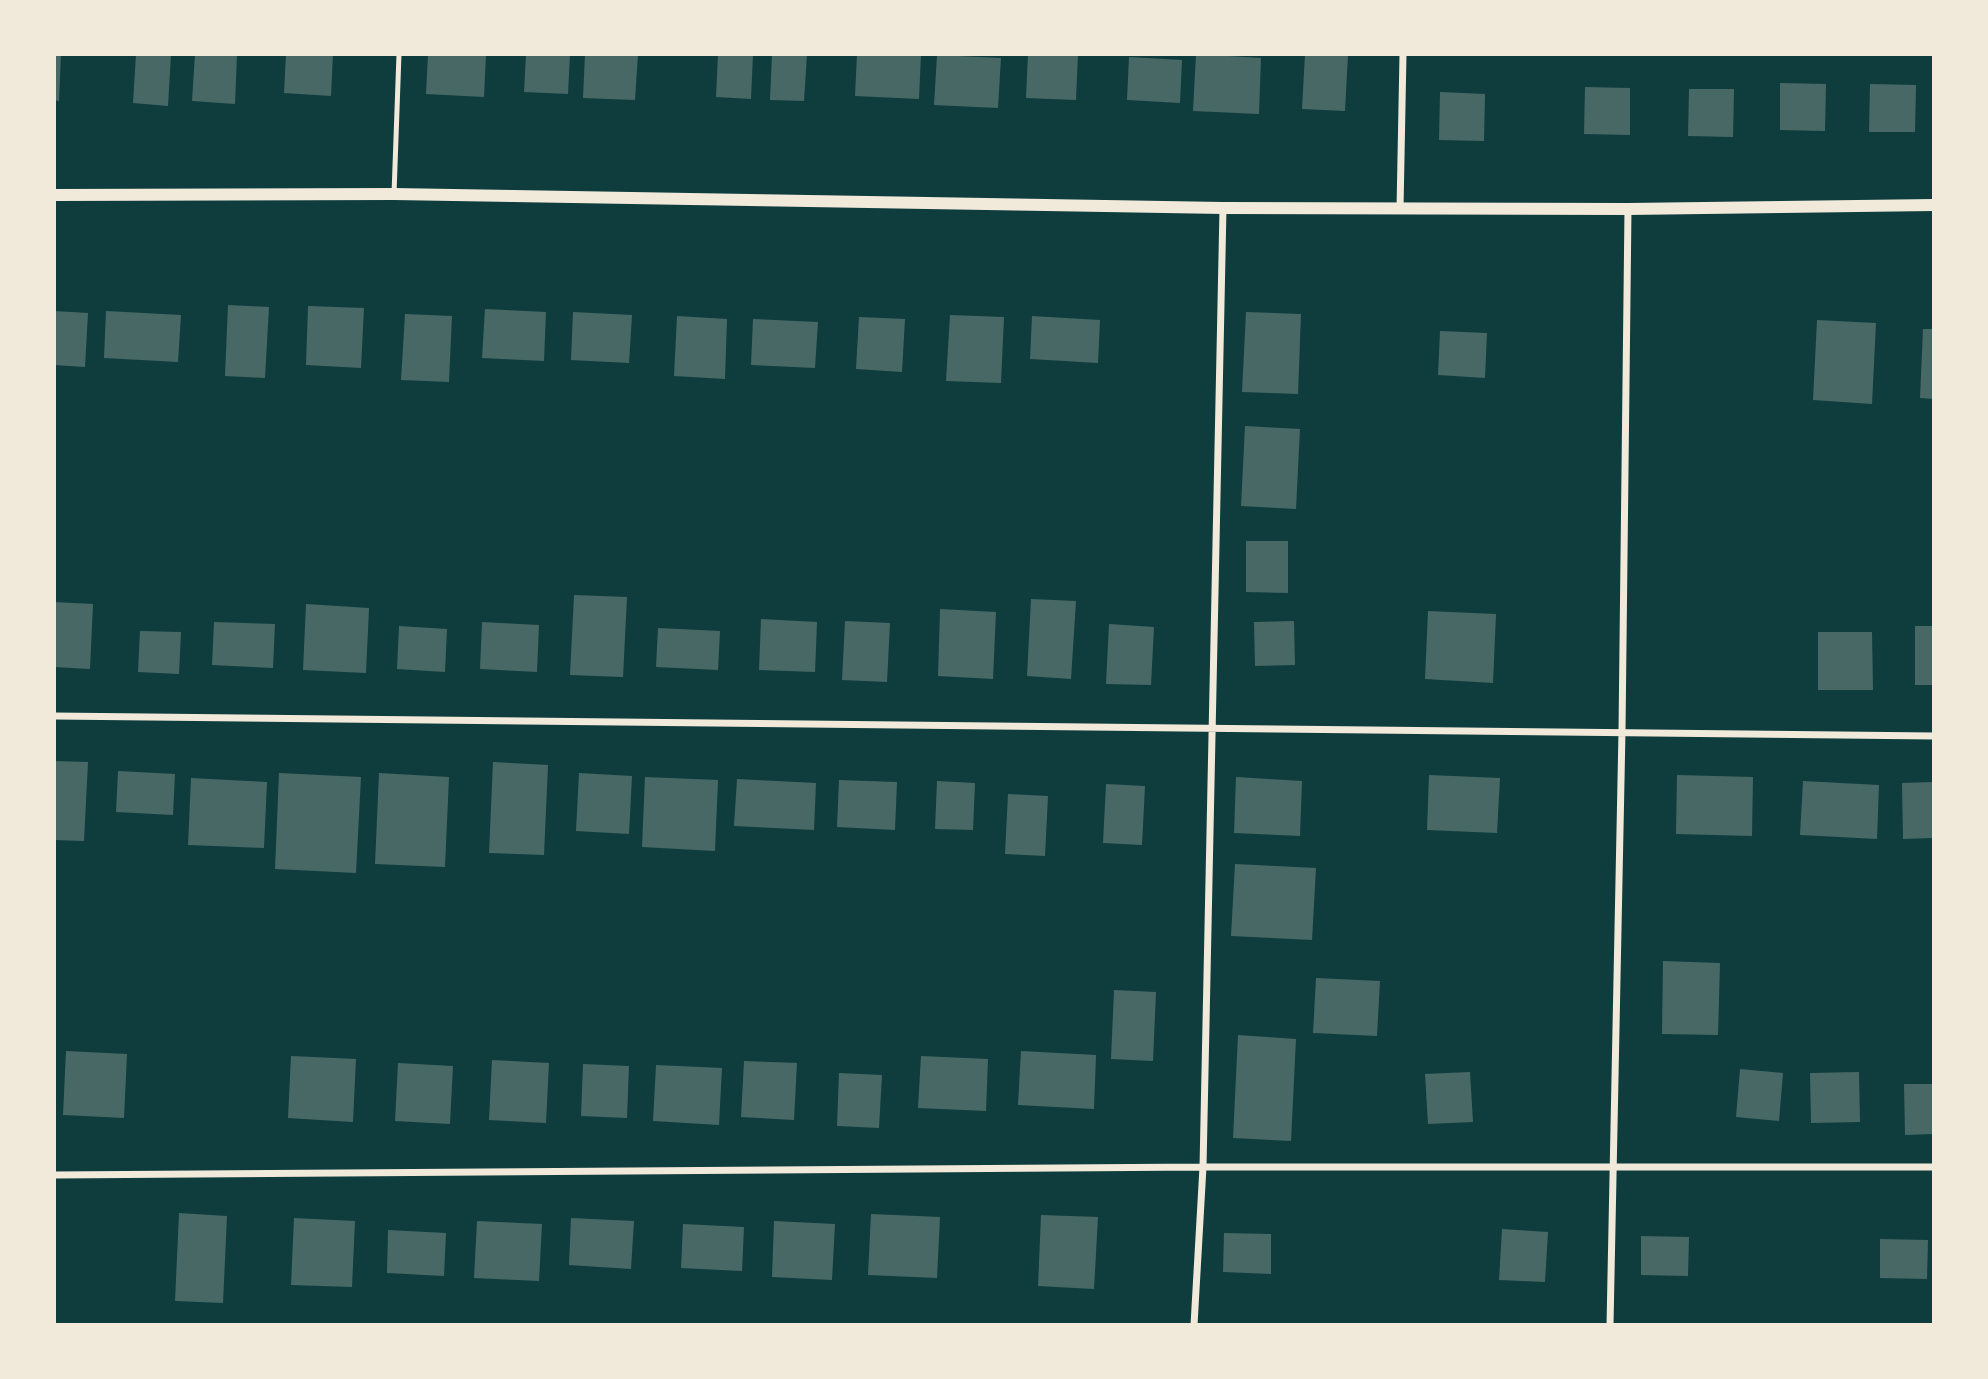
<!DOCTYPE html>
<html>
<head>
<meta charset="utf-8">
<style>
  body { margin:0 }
  #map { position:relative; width:1988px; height:1379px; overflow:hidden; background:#0f3d3e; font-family:"PT Sans Narrow",sans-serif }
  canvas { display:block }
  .frame { position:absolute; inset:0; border:56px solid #f1e9da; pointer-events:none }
</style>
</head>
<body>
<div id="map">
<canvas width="1988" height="1379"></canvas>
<div class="frame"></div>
</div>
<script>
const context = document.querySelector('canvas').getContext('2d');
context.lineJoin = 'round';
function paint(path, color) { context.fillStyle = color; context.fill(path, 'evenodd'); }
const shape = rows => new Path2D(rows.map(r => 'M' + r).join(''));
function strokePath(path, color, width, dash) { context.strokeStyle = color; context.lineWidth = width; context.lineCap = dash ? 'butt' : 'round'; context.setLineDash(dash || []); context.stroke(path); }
paint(shape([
  [54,54,61,54,59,101,54,100],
  [136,54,171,54,168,106,133,103],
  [195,54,237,54,235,104,192,101],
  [286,54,333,54,331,96,284,93],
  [428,54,486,54,484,97,426,94],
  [526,54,570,54,568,94,524,92],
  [585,54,638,54,635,100,583,98],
  [718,54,753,54,751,99,716,97],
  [772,54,807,54,804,101,770,100],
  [857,54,921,54,919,99,855,96],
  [1028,54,1078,54,1076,100,1026,98],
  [1196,54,1261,58,1259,114,1193,111],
  [1305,54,1348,55,1345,111,1302,109],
  [937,55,1001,58,998,108,934,105],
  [1129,57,1182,60,1180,103,1127,100],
  [1780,83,1826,84,1825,131,1780,130],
  [1870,84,1916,85,1915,132,1869,132],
  [1585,87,1630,88,1630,135,1584,134],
  [1689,89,1734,89,1733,137,1688,136],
  [1440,92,1485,94,1484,141,1439,140],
  [228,305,269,307,265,378,225,376],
  [308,306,364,308,361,368,306,365],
  [485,309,546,312,544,361,482,358],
  [54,311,88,313,85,367,54,365],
  [106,311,181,315,178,362,104,358],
  [573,312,632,315,629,363,571,360],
  [1246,312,1301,314,1298,394,1242,392],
  [405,314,452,316,449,382,401,380],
  [950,315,1004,317,1001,383,946,381],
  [677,316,727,319,725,379,674,376],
  [1032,316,1100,320,1098,363,1030,359],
  [859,317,905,319,902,372,856,369],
  [753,319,818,322,815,368,751,365],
  [1817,320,1876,323,1872,404,1813,400],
  [1923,329,1934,329,1934,399,1920,398],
  [1440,331,1487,333,1485,378,1438,375],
  [1245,426,1300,429,1296,509,1241,506],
  [1246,541,1288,541,1288,593,1246,592],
  [574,595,627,597,623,677,570,675],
  [1031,599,1076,601,1071,679,1027,676],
  [54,602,93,604,90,669,54,667],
  [306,604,369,608,366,673,303,670],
  [940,609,996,612,993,679,938,676],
  [1428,611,1496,614,1493,683,1425,679],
  [761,619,817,622,815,672,759,670],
  [845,621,890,623,887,682,842,680],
  [1294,621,1295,665,1255,666,1254,622],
  [214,622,275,624,273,668,212,665],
  [482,622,539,625,537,672,480,669],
  [1109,624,1154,627,1151,685,1106,684],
  [399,626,447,629,445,672,397,669],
  [1915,626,1934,626,1934,685,1915,685],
  [658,628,720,631,718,670,656,667],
  [140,631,181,632,179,674,138,672],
  [1818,632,1872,632,1873,690,1818,690],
  [54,761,88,762,84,841,54,840],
  [493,762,548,765,544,855,489,853],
  [118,771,175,774,173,815,116,812],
  [279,773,361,777,356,873,275,869],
  [379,773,449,777,445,867,375,864],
  [579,773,632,776,629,834,576,831],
  [1429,775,1500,778,1497,833,1427,830],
  [1677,775,1753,777,1752,836,1676,834],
  [645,777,718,780,715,851,642,847],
  [1236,777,1302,781,1300,836,1234,833],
  [191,778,267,782,264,848,188,845],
  [737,779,816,783,814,830,734,826],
  [839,780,897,782,895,830,837,827],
  [937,781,975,783,973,830,935,829],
  [1803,781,1879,785,1877,839,1800,835],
  [1934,782,1934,838,1903,839,1902,783],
  [1106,784,1145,786,1142,845,1103,843],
  [1008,794,1048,796,1045,856,1005,854],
  [1235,864,1316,868,1312,940,1231,936],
  [1663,961,1720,963,1718,1035,1662,1034],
  [1316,978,1380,981,1377,1036,1313,1033],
  [1114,990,1156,992,1153,1061,1111,1059],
  [1238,1035,1296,1039,1291,1141,1233,1138],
  [66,1051,127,1054,124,1118,63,1115],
  [1021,1051,1096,1055,1094,1109,1018,1105],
  [291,1056,356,1059,353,1122,288,1118],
  [921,1056,988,1059,986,1111,918,1108],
  [492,1060,549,1063,546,1123,489,1120],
  [744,1061,797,1063,794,1120,741,1117],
  [398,1063,453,1066,450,1124,395,1121],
  [583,1064,629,1066,627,1118,581,1116],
  [656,1065,722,1068,719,1125,653,1121],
  [1740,1069,1783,1073,1779,1121,1736,1117],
  [1470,1072,1473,1122,1428,1124,1425,1074],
  [1859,1072,1860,1122,1811,1123,1810,1073],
  [839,1073,882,1075,879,1128,837,1126],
  [1904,1084,1934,1084,1934,1134,1905,1135],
  [179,1213,227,1216,223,1303,175,1301],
  [871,1214,940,1217,937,1278,868,1275],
  [1041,1215,1098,1217,1094,1289,1038,1286],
  [294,1218,355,1221,352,1287,291,1285],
  [571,1218,634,1221,631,1269,569,1265],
  [477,1221,542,1224,539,1281,474,1278],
  [774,1221,835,1224,832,1280,772,1277],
  [683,1224,744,1227,742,1271,681,1268],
  [1502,1229,1548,1232,1545,1282,1499,1280],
  [388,1230,446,1233,444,1276,387,1273],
  [1224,1233,1271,1234,1271,1274,1223,1272],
  [1641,1236,1689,1237,1688,1276,1641,1275],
  [1880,1239,1928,1240,1927,1279,1880,1278]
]), '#486865');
strokePath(shape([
  [394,194,399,54]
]), '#f1e9da', 5);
strokePath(shape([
  [1400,209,1403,54],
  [54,716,1934,736],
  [54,1175,1203,1167,1934,1167],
  [1194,1325,1203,1167,1223,208],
  [1610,1325,1622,731,1628,209]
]), '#f1e9da', 7);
strokePath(shape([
  [54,195,394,194,1223,208,1628,209,1934,205]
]), '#f1e9da', 12);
</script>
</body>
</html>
